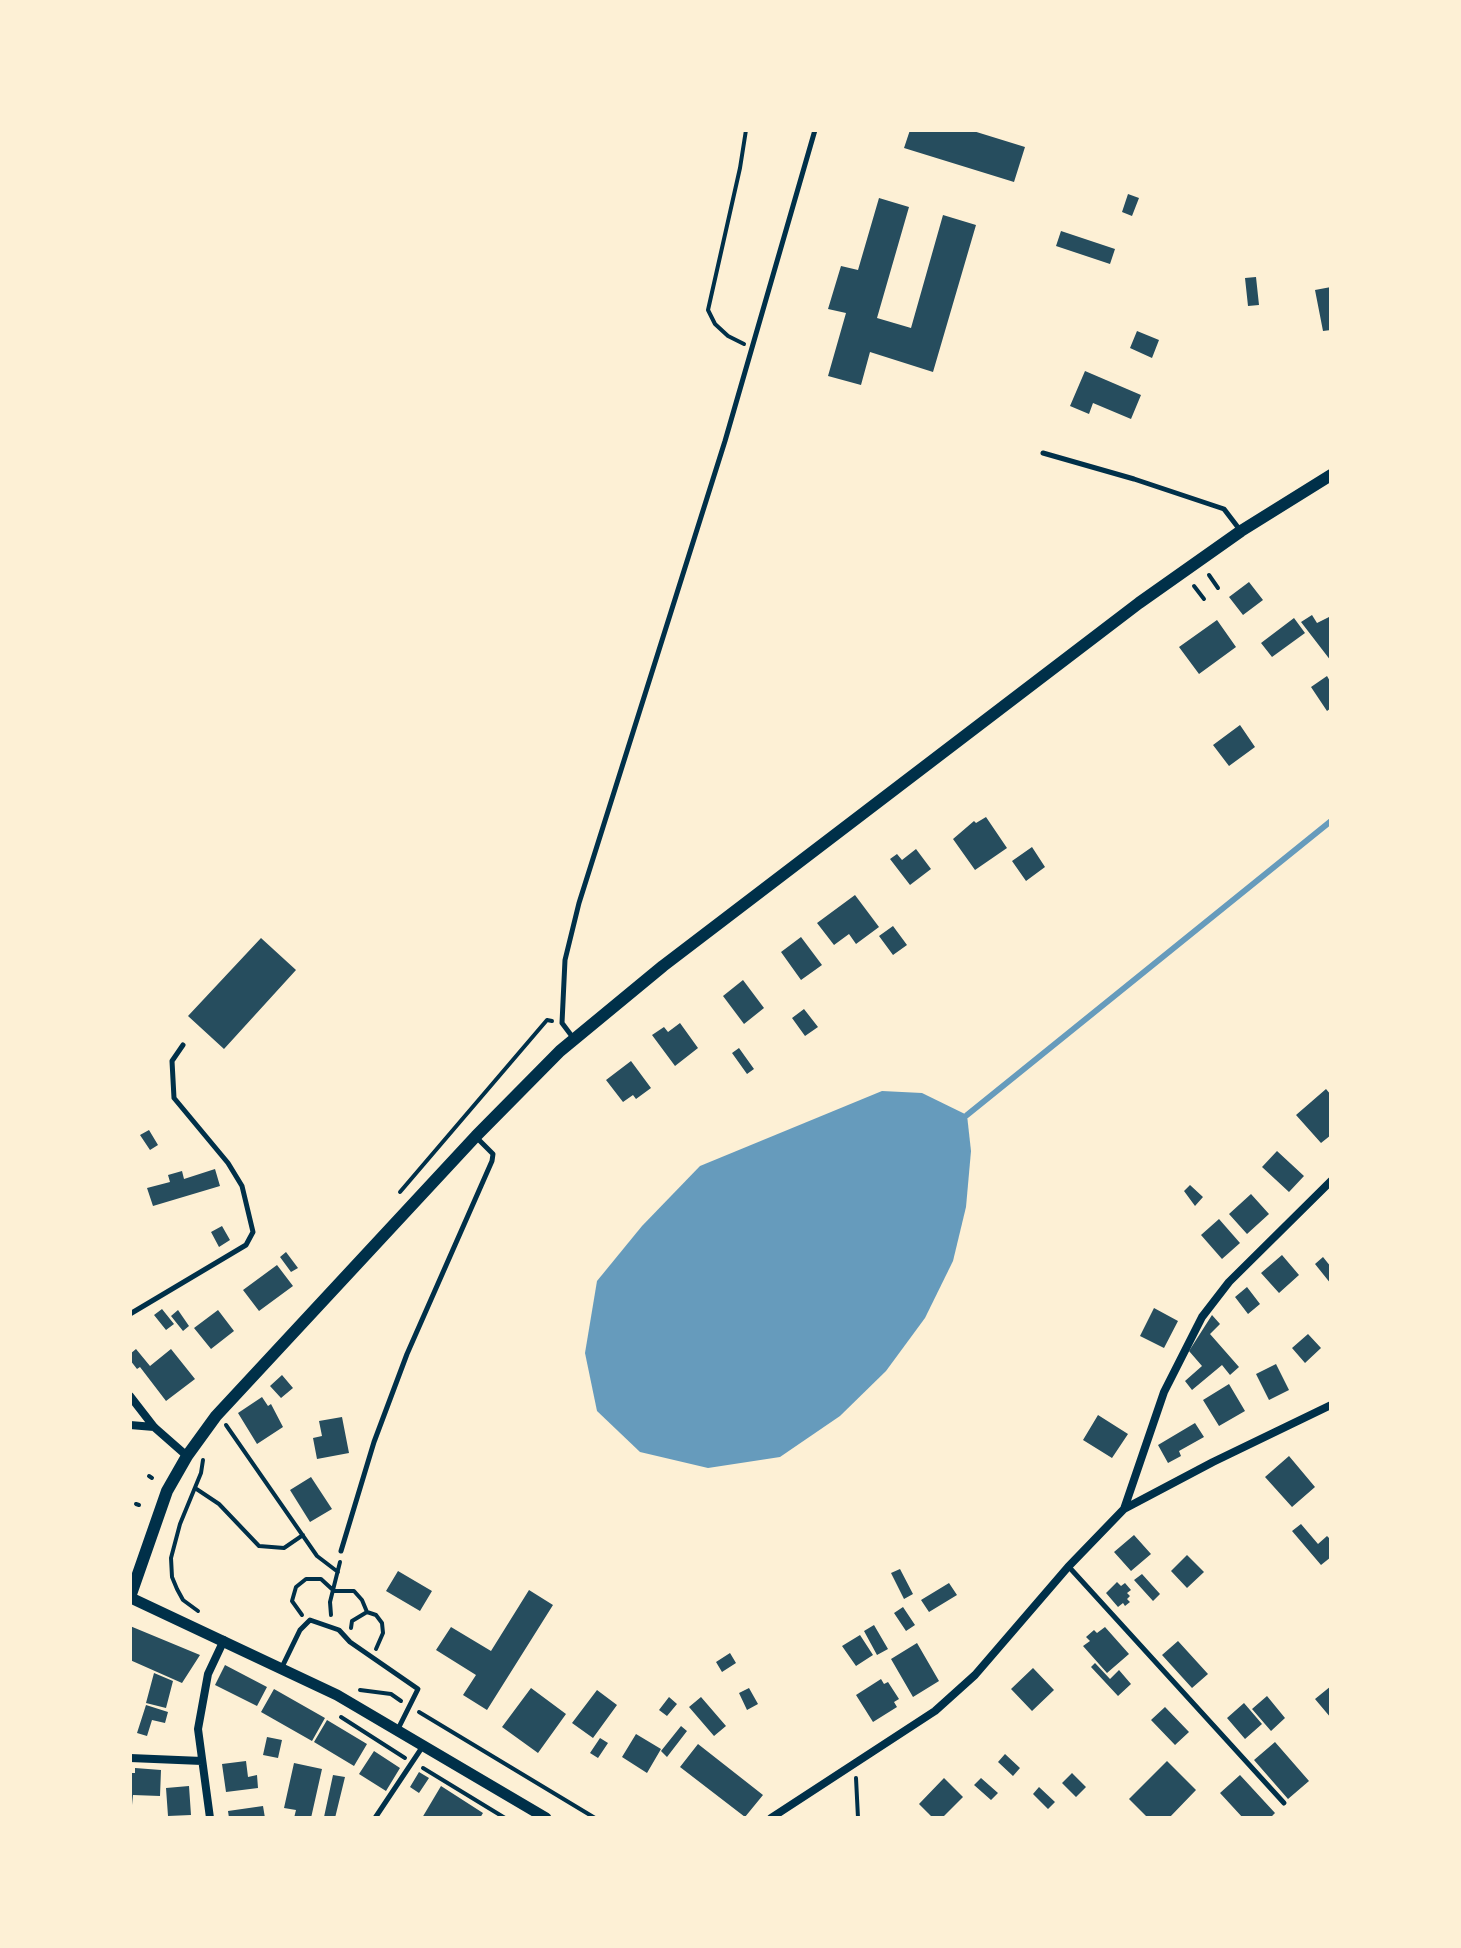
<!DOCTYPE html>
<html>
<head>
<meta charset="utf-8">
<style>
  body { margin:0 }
  #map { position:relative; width:1461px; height:1948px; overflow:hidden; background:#fdf0d5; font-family:"Times New Roman",serif }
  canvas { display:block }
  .frame { position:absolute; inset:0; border:132px solid #fdf0d5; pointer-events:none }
</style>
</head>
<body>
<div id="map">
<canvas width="1461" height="1948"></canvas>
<div class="frame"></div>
</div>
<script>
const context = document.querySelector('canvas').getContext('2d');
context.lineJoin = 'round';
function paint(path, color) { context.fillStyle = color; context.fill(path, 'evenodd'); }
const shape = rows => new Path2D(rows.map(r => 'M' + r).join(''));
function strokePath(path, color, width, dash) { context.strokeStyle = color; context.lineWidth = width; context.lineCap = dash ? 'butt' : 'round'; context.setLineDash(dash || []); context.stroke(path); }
paint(shape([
  [882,1091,922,1093,967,1115,971,1151,966,1207,953,1261,925,1318,886,1371,840,1416,780,1457,708,1468,640,1452,597,1411,585,1353,597,1281,642,1226,700,1166]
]), '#669bbc');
strokePath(shape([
  [967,1115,1331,821]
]), '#669bbc', 6);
paint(shape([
  [910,130,970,130,1025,147,1014,182,904,148],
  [1128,194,1139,198,1132,216,1122,212],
  [879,198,909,207,877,318,911,328,943,215,976,225,933,372,870,352,861,385,828,376,846,313,828,309,841,266,858,270],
  [1061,231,1115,249,1110,264,1056,246],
  [1256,277,1259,305,1248,306,1245,278],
  [1331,287,1331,330,1323,331,1315,290],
  [1137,331,1159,340,1152,358,1130,348],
  [1085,371,1141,395,1131,419,1093,403,1089,414,1070,406],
  [1249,582,1263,600,1243,615,1229,597],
  [1312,615,1317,623,1331,616,1331,661,1301,622],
  [1294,618,1305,633,1272,657,1261,643],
  [1217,620,1236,647,1199,674,1179,647],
  [1327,676,1331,683,1331,708,1327,711,1311,687],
  [1240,725,1255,747,1229,766,1213,745],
  [986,817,1007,848,975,870,953,839,974,821,976,823],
  [1032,847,1045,867,1026,881,1012,861],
  [916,849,931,869,910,885,890,859,897,854,902,860],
  [855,895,879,927,856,944,849,934,834,945,817,923],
  [893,926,907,945,893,955,879,936],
  [801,937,822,965,801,980,781,952],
  [261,938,296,970,224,1049,188,1016],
  [743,980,764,1008,744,1024,723,996],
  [804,1009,818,1027,805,1036,792,1018],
  [680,1023,698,1048,675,1066,652,1035,664,1027,668,1032],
  [739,1048,754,1069,747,1074,732,1053],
  [631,1061,651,1088,636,1099,633,1095,623,1102,606,1080],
  [1326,1089,1331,1095,1331,1135,1321,1143,1296,1115],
  [149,1130,158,1145,150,1150,140,1135],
  [1277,1151,1304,1176,1289,1192,1262,1167],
  [215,1169,220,1186,153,1206,147,1188,170,1182,168,1175,182,1171,184,1179],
  [1190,1185,1203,1197,1195,1206,1184,1191],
  [1251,1194,1269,1214,1247,1234,1229,1214],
  [1219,1219,1240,1243,1222,1259,1201,1235],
  [222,1226,230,1240,219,1247,211,1232],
  [286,1252,298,1268,291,1272,280,1257],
  [1282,1255,1299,1275,1279,1293,1261,1273],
  [1323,1257,1331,1267,1331,1284,1315,1264],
  [277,1265,293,1286,259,1311,243,1290],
  [1247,1287,1260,1304,1248,1314,1235,1297],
  [1154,1308,1178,1321,1164,1348,1140,1336],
  [162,1309,174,1324,166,1330,154,1315],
  [178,1310,189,1326,183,1331,171,1316],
  [218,1310,234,1331,211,1349,194,1328],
  [1212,1315,1220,1324,1210,1334,1239,1367,1230,1375,1222,1365,1192,1390,1185,1381,1202,1366,1189,1351],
  [1308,1334,1321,1348,1305,1363,1292,1348],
  [136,1349,150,1366,171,1349,195,1379,166,1401,140,1367,137,1369,130,1360,130,1354],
  [1276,1364,1289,1390,1269,1400,1256,1374],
  [282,1375,293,1388,281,1398,270,1386],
  [1229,1384,1245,1411,1219,1426,1203,1400],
  [262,1397,268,1406,271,1404,283,1427,257,1444,238,1413],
  [1098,1415,1128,1434,1112,1458,1083,1440],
  [342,1417,349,1453,317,1459,313,1438,322,1436,319,1421],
  [1195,1423,1204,1437,1179,1451,1181,1456,1168,1463,1158,1445],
  [1289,1456,1315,1487,1292,1507,1265,1477],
  [311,1477,332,1509,310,1522,290,1490],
  [1301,1524,1318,1544,1327,1536,1331,1540,1331,1557,1321,1565,1292,1531],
  [1134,1535,1151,1554,1131,1571,1114,1552],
  [1187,1555,1204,1572,1187,1588,1171,1571],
  [900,1569,913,1594,904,1599,891,1573],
  [398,1571,432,1591,420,1611,386,1591],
  [1142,1574,1160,1594,1153,1601,1134,1580],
  [1117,1582,1121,1586,1125,1583,1131,1590,1127,1593,1130,1596,1127,1599,1130,1602,1125,1606,1123,1603,1118,1607,1106,1593],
  [949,1583,957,1595,929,1612,921,1600],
  [529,1590,553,1605,487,1710,463,1695,476,1675,436,1650,451,1627,491,1651],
  [903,1607,915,1625,906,1631,894,1613],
  [874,1625,888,1649,877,1655,864,1631],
  [130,1626,200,1655,182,1683,130,1660],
  [1105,1627,1129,1654,1107,1673,1083,1646,1090,1641,1086,1637,1094,1630,1097,1633],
  [860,1635,873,1655,856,1666,842,1646],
  [1178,1641,1208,1674,1192,1688,1162,1655],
  [917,1643,939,1681,913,1697,891,1659],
  [730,1653,736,1663,722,1672,716,1662],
  [1095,1663,1110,1679,1119,1670,1131,1684,1118,1696,1091,1667],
  [225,1665,267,1687,257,1706,215,1685],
  [1033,1668,1054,1690,1032,1711,1011,1689],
  [154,1673,173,1681,166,1708,146,1703],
  [881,1679,884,1684,888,1682,899,1699,894,1702,897,1707,873,1722,856,1695],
  [1331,1686,1331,1718,1315,1699],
  [531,1688,566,1714,538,1753,502,1727],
  [749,1688,758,1704,747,1710,739,1693],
  [274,1689,325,1718,312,1741,261,1712],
  [597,1690,617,1705,593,1738,572,1723],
  [1267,1696,1285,1718,1271,1731,1252,1709],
  [669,1697,677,1704,667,1716,659,1710],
  [701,1697,726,1726,714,1736,689,1707],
  [1244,1703,1262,1724,1245,1739,1227,1718],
  [146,1705,168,1712,165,1723,152,1720,147,1736,137,1733],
  [1165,1707,1189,1732,1175,1745,1151,1720],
  [327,1720,367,1744,354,1766,314,1742],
  [681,1726,687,1731,667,1757,661,1751],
  [636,1734,661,1749,647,1773,622,1757],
  [267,1737,282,1740,278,1758,263,1755],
  [600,1738,608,1743,598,1758,590,1753],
  [1275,1742,1309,1781,1288,1799,1254,1760],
  [698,1744,763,1795,745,1817,680,1767],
  [374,1751,400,1768,386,1791,359,1774],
  [1005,1754,1020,1768,1013,1776,998,1762],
  [246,1761,248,1777,257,1775,258,1788,226,1792,222,1764],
  [1167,1761,1196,1790,1169,1818,1148,1818,1129,1799],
  [294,1763,322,1769,311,1818,294,1818,296,1810,284,1808],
  [135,1768,161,1770,160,1796,133,1795,132,1805,130,1805,130,1773,135,1773],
  [419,1772,429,1778,419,1793,410,1787],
  [1072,1773,1086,1787,1076,1797,1062,1783],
  [333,1775,345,1777,335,1818,327,1818,324,1817],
  [1240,1775,1275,1813,1270,1818,1243,1818,1220,1793],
  [944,1778,963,1797,942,1818,933,1818,919,1804],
  [981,1778,998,1793,991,1800,974,1785],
  [189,1786,191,1815,168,1816,166,1788],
  [441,1786,483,1813,480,1818,422,1818],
  [1039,1787,1055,1802,1048,1809,1033,1794],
  [263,1806,265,1818,229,1818,228,1811]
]), '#264d5e');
strokePath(shape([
  [744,344,728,336,715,324,708,310,740,168,746,130],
  [1209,575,1218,588],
  [1194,586,1204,599],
  [400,1192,547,1020,552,1021],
  [226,1425,317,1556,338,1572],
  [149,1476,152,1478],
  [195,1488,219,1504,259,1546,284,1548,303,1535],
  [136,1504,139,1505],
  [198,1611,183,1600,177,1589,172,1577,171,1558,180,1524,201,1473,203,1460],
  [302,1615,292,1601,296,1587,306,1579,321,1579,334,1591,354,1591,362,1600,367,1612],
  [331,1615,330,1602,340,1562],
  [351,1628,352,1621,367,1612,376,1615,382,1623,383,1633,376,1649],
  [360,1690,391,1694,401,1701],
  [419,1712,595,1818],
  [341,1717,405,1758],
  [423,1768,505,1818],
  [856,1778,858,1818]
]), '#003049', 4);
strokePath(shape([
  [1043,453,1134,479,1224,509,1240,530],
  [574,1039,562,1023,565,960,579,903,725,441,815,130],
  [130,1314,246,1245,253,1232,242,1186,228,1163,174,1098,172,1061,183,1045],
  [341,1551,374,1442,407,1354,492,1161,493,1154,476,1137],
  [1069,1567,1284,1803],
  [282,1667,300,1630,310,1620,339,1630,350,1642,418,1689,398,1729],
  [375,1818,423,1746]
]), '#003049', 5);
strokePath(shape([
  [130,1396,154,1427,187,1456],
  [130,1425,154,1427],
  [1124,1509,1164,1392,1202,1317,1229,1282,1331,1181],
  [130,1758,202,1761],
  [210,1818,198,1729,208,1674,224,1640],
  [771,1818,935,1711,975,1675,1068,1567,1124,1509,1213,1462,1331,1405]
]), '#003049', 8);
strokePath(shape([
  [131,1598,337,1695,546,1818]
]), '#003049', 11);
strokePath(shape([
  [130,1597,167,1491,187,1456,216,1416,476,1136,560,1051,663,966,1139,603,1241,531,1331,475]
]), '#003049', 12);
</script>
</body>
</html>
